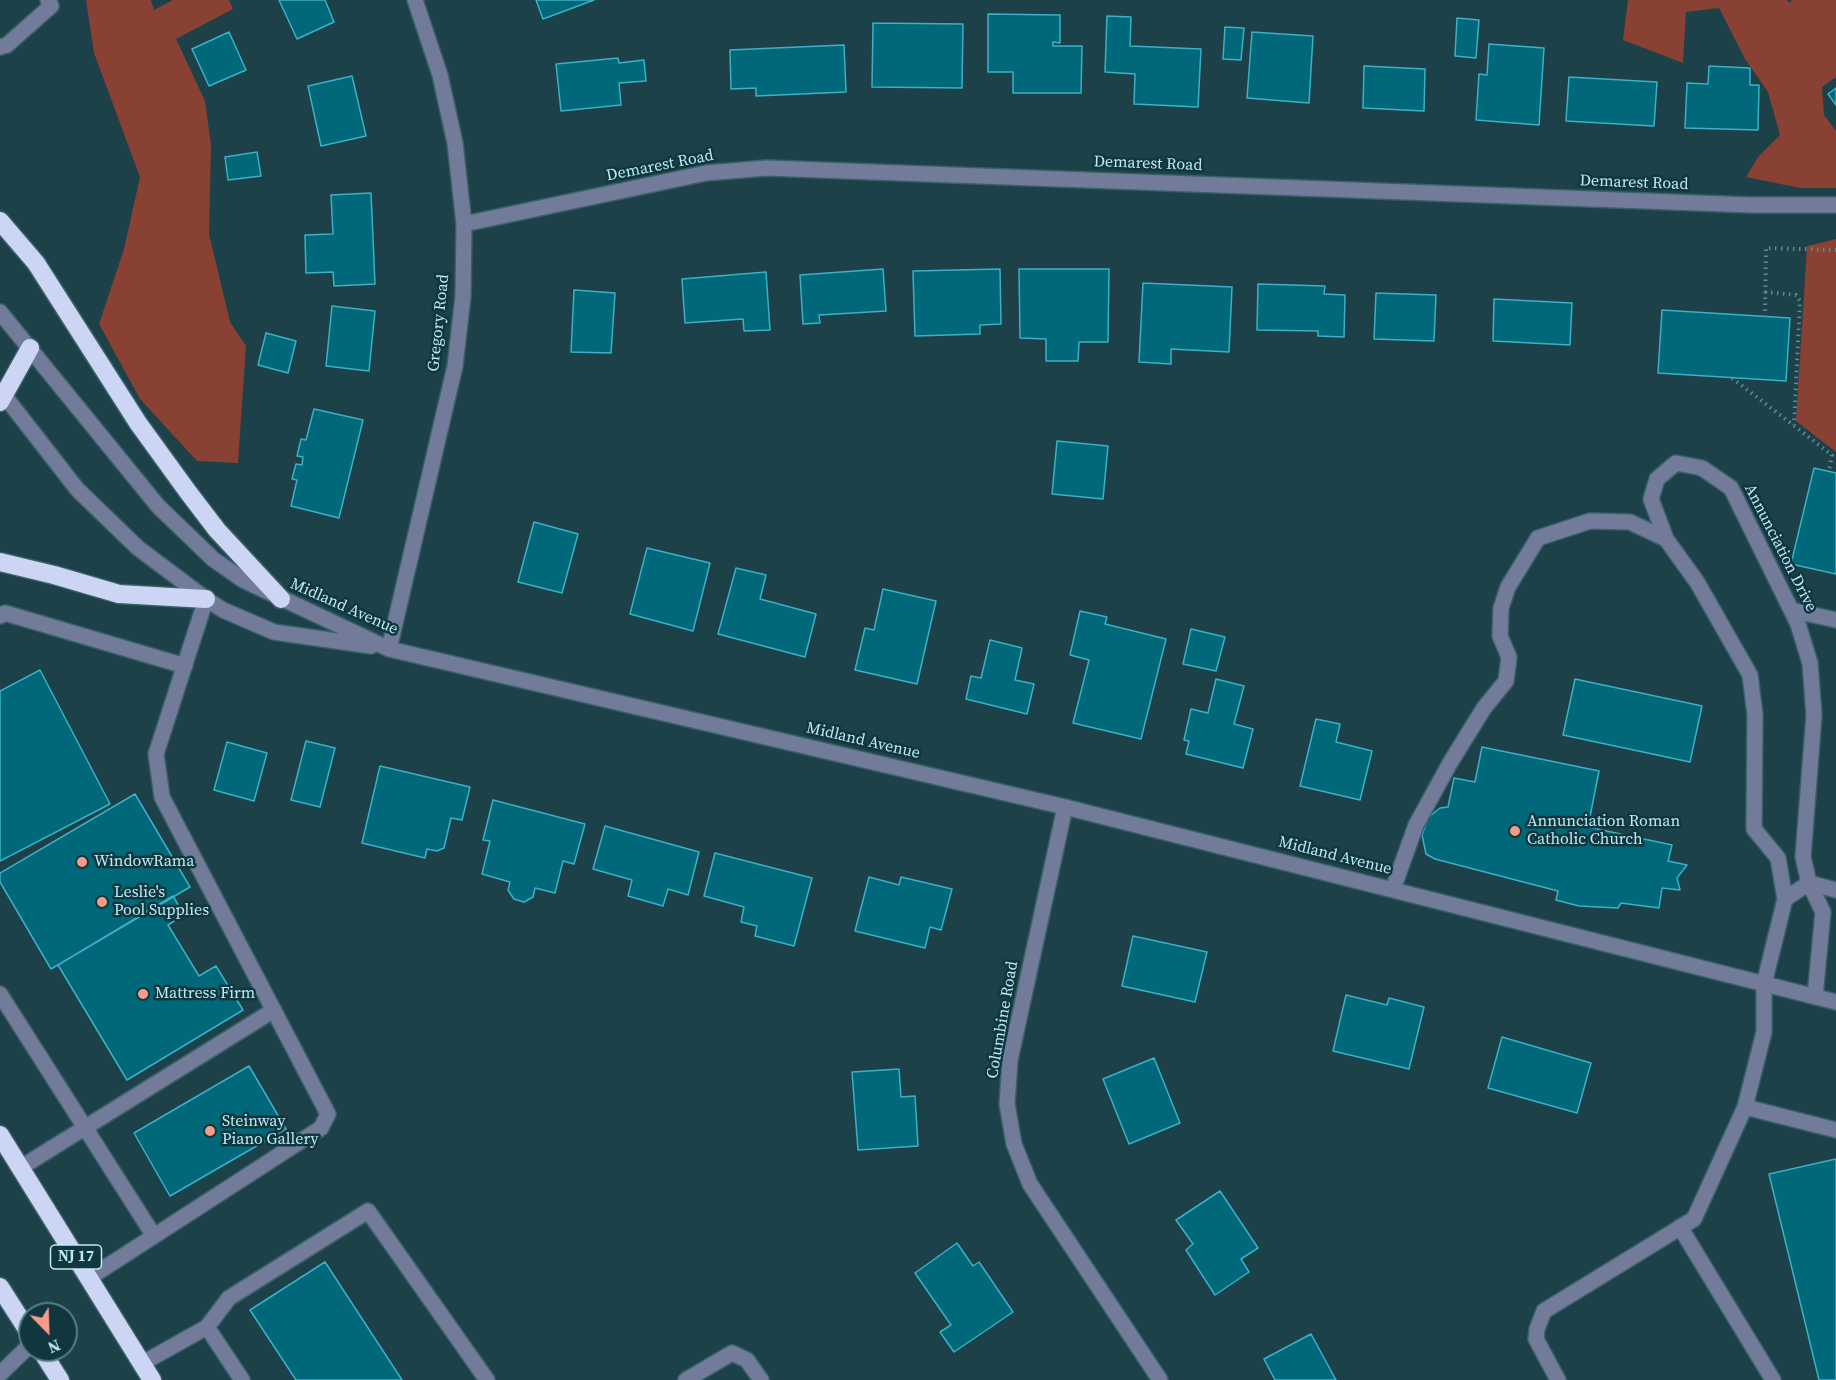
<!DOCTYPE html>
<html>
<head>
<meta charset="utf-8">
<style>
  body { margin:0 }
  #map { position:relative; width:1836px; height:1380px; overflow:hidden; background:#1d4148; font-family:"Source Serif 4",serif }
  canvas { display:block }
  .north { position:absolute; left:18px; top:1302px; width:60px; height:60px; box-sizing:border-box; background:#12363e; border:2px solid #557e88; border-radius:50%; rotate:157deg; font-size:16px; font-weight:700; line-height:24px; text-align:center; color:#b9ebf6 }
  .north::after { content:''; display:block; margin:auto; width:21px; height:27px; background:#f49e8a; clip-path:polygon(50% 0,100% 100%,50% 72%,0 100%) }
</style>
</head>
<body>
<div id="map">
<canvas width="1836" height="1380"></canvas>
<div class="north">N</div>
</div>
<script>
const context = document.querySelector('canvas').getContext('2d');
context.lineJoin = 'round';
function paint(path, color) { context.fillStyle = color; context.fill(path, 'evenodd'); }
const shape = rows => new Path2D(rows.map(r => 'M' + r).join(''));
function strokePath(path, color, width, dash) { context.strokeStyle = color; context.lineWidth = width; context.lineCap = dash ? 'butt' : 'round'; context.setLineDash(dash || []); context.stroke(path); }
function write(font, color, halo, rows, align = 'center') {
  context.font = font + ' "Source Serif 4",serif'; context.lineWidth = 5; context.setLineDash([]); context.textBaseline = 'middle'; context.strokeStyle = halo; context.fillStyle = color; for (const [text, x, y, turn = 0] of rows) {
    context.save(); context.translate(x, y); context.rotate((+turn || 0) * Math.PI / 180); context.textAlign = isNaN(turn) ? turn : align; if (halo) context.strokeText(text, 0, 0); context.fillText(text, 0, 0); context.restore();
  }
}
paint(shape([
  [86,0,151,0,154,10,173,0,229,0,233,9,176,39,205,101,211,145,209,234,230,322,246,346,238,463,197,461,140,399,99,324,124,249,140,177,94,53],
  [1628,0,1787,0,1789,3,1792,0,1836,0,1836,77,1822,87,1824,115,1836,131,1836,188,1800,188,1746,177,1758,157,1780,135,1768,92,1745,59,1719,8,1686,12,1683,63,1623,40],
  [1836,239,1836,452,1796,421,1807,246]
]), '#884132');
const building = shape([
  [279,0,325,0,334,22,297,39,279,0],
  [536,0,594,0,543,19,536,0],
  [988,14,1060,15,1060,43,1053,42,1053,46,1082,46,1081,93,1013,93,1013,72,988,72,988,14],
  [1107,16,1131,17,1130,46,1201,49,1198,107,1134,104,1135,74,1105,72,1107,16],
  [1457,18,1479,20,1476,58,1455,56,1457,18],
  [873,23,963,24,962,88,872,87,873,23],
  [1225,27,1244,28,1241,60,1223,59,1225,27],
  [229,32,246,70,209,86,192,49,229,32],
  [1252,32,1313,36,1309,103,1247,98,1252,32],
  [1489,44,1544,48,1539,125,1476,120,1479,74,1487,75,1489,44],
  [844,45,846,92,756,96,756,88,731,89,730,50,844,45],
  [618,58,619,63,644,60,646,81,619,83,621,105,561,111,556,64,618,58],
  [1364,66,1425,69,1424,111,1363,108,1364,66],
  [1709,66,1750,68,1750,85,1759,85,1758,130,1685,128,1687,83,1708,84,1709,66],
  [352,76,366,136,321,146,308,86,352,76],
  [1569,77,1657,82,1654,126,1566,121,1569,77],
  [1836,88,1836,105,1828,94,1836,88],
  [257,152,261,176,228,180,225,157,257,152],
  [371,193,375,284,334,286,333,272,306,273,305,235,333,234,331,195,371,193],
  [883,269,886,311,819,315,820,323,803,324,800,275,883,269],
  [1000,269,1001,324,980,325,980,334,915,336,913,271,1000,269],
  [1019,269,1109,269,1108,342,1079,342,1078,361,1046,361,1046,339,1020,338,1019,269],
  [766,272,770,330,744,331,743,319,685,323,682,279,766,272],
  [1143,283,1232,287,1229,352,1171,349,1171,364,1139,362,1143,283],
  [1258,284,1325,286,1324,294,1345,295,1344,337,1318,336,1318,331,1257,330,1258,284],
  [574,290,615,293,611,353,571,352,574,290],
  [1376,293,1436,295,1434,341,1374,339,1376,293],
  [1494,299,1572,303,1570,345,1493,341,1494,299],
  [332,306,375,311,369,371,326,366,332,306],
  [1662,310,1790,318,1786,381,1658,373,1662,310],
  [266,333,296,341,288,373,258,365,266,333],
  [314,409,363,420,339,518,291,506,297,480,292,479,296,464,302,465,303,457,297,456,301,439,306,440,314,409],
  [1057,441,1108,446,1103,499,1052,494,1057,441],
  [1814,468,1836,473,1836,574,1791,564,1814,468],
  [534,522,578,534,562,593,518,582,534,522],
  [647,548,710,563,693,631,630,614,647,548],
  [736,568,766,575,760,599,816,614,805,657,718,634,736,568],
  [883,589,936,601,917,684,855,670,865,628,874,630,883,589],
  [1080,611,1107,617,1105,624,1166,639,1141,739,1073,723,1089,660,1070,655,1080,611],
  [1191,629,1225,637,1216,671,1183,664,1191,629],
  [990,640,1022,648,1015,680,1034,684,1027,714,966,699,971,676,981,678,990,640],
  [40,670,110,804,0,861,0,691,40,670],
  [1216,679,1244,686,1234,724,1253,729,1243,768,1186,754,1189,741,1184,740,1191,709,1208,713,1216,679],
  [1575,679,1702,706,1690,762,1563,735,1575,679],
  [1316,719,1340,724,1336,742,1372,751,1360,800,1300,786,1316,719],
  [306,741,335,748,320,807,291,800,306,741],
  [227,742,267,753,254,801,214,790,227,742],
  [1482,747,1599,771,1588,827,1672,845,1668,861,1687,865,1677,878,1680,890,1662,888,1659,908,1621,903,1618,908,1579,906,1556,900,1558,891,1435,859,1426,854,1422,835,1428,818,1440,808,1448,807,1454,778,1475,782,1482,747],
  [380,766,470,787,462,820,451,818,444,848,437,851,427,849,425,858,362,843,380,766],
  [135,794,190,887,51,969,0,882,0,873,135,794],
  [493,800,585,824,574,864,563,861,555,893,535,888,533,897,524,902,514,899,508,890,510,882,482,874,490,841,483,840,493,800],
  [605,826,699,852,688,895,668,889,663,906,628,896,632,880,593,869,605,826],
  [715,853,812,878,794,946,755,936,757,926,741,922,744,907,704,896,715,853],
  [869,877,899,885,901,877,952,889,941,930,930,927,925,948,855,931,869,877],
  [173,896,184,915,168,925,199,976,216,966,243,1010,127,1080,58,965,173,896],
  [1133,936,1207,952,1195,1002,1122,986,1133,936],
  [1346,995,1387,1005,1389,998,1424,1007,1409,1069,1333,1051,1346,995],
  [1502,1037,1591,1063,1577,1113,1488,1088,1502,1037],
  [1154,1058,1180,1123,1129,1144,1103,1079,1154,1058],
  [249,1066,286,1129,170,1196,134,1133,249,1066],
  [899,1069,901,1097,915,1096,918,1146,858,1150,852,1072,899,1069],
  [1836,1159,1836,1380,1819,1380,1769,1174,1836,1159],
  [1220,1191,1258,1248,1241,1259,1249,1272,1215,1295,1186,1250,1193,1244,1176,1220,1220,1191],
  [957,1243,973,1266,979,1262,1013,1312,954,1352,940,1332,951,1325,915,1273,957,1243],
  [325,1262,402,1380,296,1380,250,1310,325,1262],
  [1311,1334,1336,1380,1275,1380,1264,1359,1311,1334]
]);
paint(building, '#006878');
strokePath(building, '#3bb1c8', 1.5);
const minor = shape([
  [0,47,7,45,51,6,48,0],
  [464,224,706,173,767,168,1751,205,1836,205],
  [0,312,158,506,213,559,243,580,389,649,1065,807,1836,1002],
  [0,390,77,489,138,548,206,599,223,610,274,632,371,646],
  [1791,610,1836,620],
  [0,616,5,613,185,666],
  [389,649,455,366,463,296,464,224,455,143,440,75,415,0],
  [1065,807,1010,1060,1007,1104,1014,1144,1030,1184,1160,1380],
  [1393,889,1416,825,1450,763,1484,708,1506,681,1509,657,1500,636,1501,608,1508,587,1538,538,1590,521,1630,522,1666,539],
  [1785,899,1809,883,1836,890],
  [0,994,154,1236],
  [1745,1107,1836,1130],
  [20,1168,274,1010],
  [1680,1227,1773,1380],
  [89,1278,321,1128,328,1114,162,797,156,754,206,599],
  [207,1327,242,1380],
  [141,1364,207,1327,229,1298,368,1211,487,1380],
  [0,1374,30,1345],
  [686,1380,732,1353,747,1360,761,1380],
  [1558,1380,1536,1339,1537,1329,1544,1311,1694,1219,1745,1107,1764,1032,1764,984,1785,899,1778,858,1754,829,1755,715,1750,675,1697,582,1666,539,1651,499,1657,479,1676,463,1702,468,1731,488,1798,624,1810,663,1814,715,1803,857,1809,883,1823,912,1815,996]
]);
const highway = shape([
  [0,221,36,263,138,423,188,492,217,530,281,599],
  [0,402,30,348],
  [0,562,54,575,119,594,206,599],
  [0,1135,152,1380],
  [0,1287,30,1334],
  [41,1350,60,1380]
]);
strokePath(minor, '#396067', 18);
strokePath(highway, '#396067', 21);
strokePath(shape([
  [1765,292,1796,295,1800,301,1794,425],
  [1765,317,1766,248,1836,250],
  [1732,378,1832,455,1829,471]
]), '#628c95', 4, [1.5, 4.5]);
strokePath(minor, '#737b9a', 15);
strokePath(highway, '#cdd5f4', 18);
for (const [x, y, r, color] of [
  [1515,831,6,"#f49e8a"],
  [82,862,6,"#f49e8a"],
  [102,902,6,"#f49e8a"],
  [143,994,6,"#f49e8a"],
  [210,1131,6,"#f49e8a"]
]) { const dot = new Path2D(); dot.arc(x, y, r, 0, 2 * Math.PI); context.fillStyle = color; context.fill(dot); strokePath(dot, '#12363e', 2); }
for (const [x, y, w] of [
  [76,1257,51]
]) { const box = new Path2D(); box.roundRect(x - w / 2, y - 12, w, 24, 4.5); context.fillStyle = '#12363e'; context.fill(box); strokePath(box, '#b9ebf6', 1.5); }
write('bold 15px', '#b9ebf6', null, [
  ["NJ 17",76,1257]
]);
write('16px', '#b9ebf6', '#12363e', [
  ["Demarest Road",1148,164,2],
  ["Demarest Road",660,166,-11],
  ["Demarest Road",1634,183,2],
  ["Gregory Road",439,323,-84],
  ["Annunciation Drive",1780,548,63],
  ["Midland Avenue",344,607,24],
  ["Midland Avenue",863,741,13],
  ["Midland Avenue",1335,856,14],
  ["Columbine Road",1003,1020,-80]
]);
write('16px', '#b9ebf6', '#12363e', [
  ["Annunciation Roman",1527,822],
  ["Catholic Church",1527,840],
  ["WindowRama",94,862],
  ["Leslie's",114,893],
  ["Pool Supplies",114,911],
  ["Mattress Firm",155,994],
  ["Steinway",222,1122],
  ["Piano Gallery",222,1140]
], 'left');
</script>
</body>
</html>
